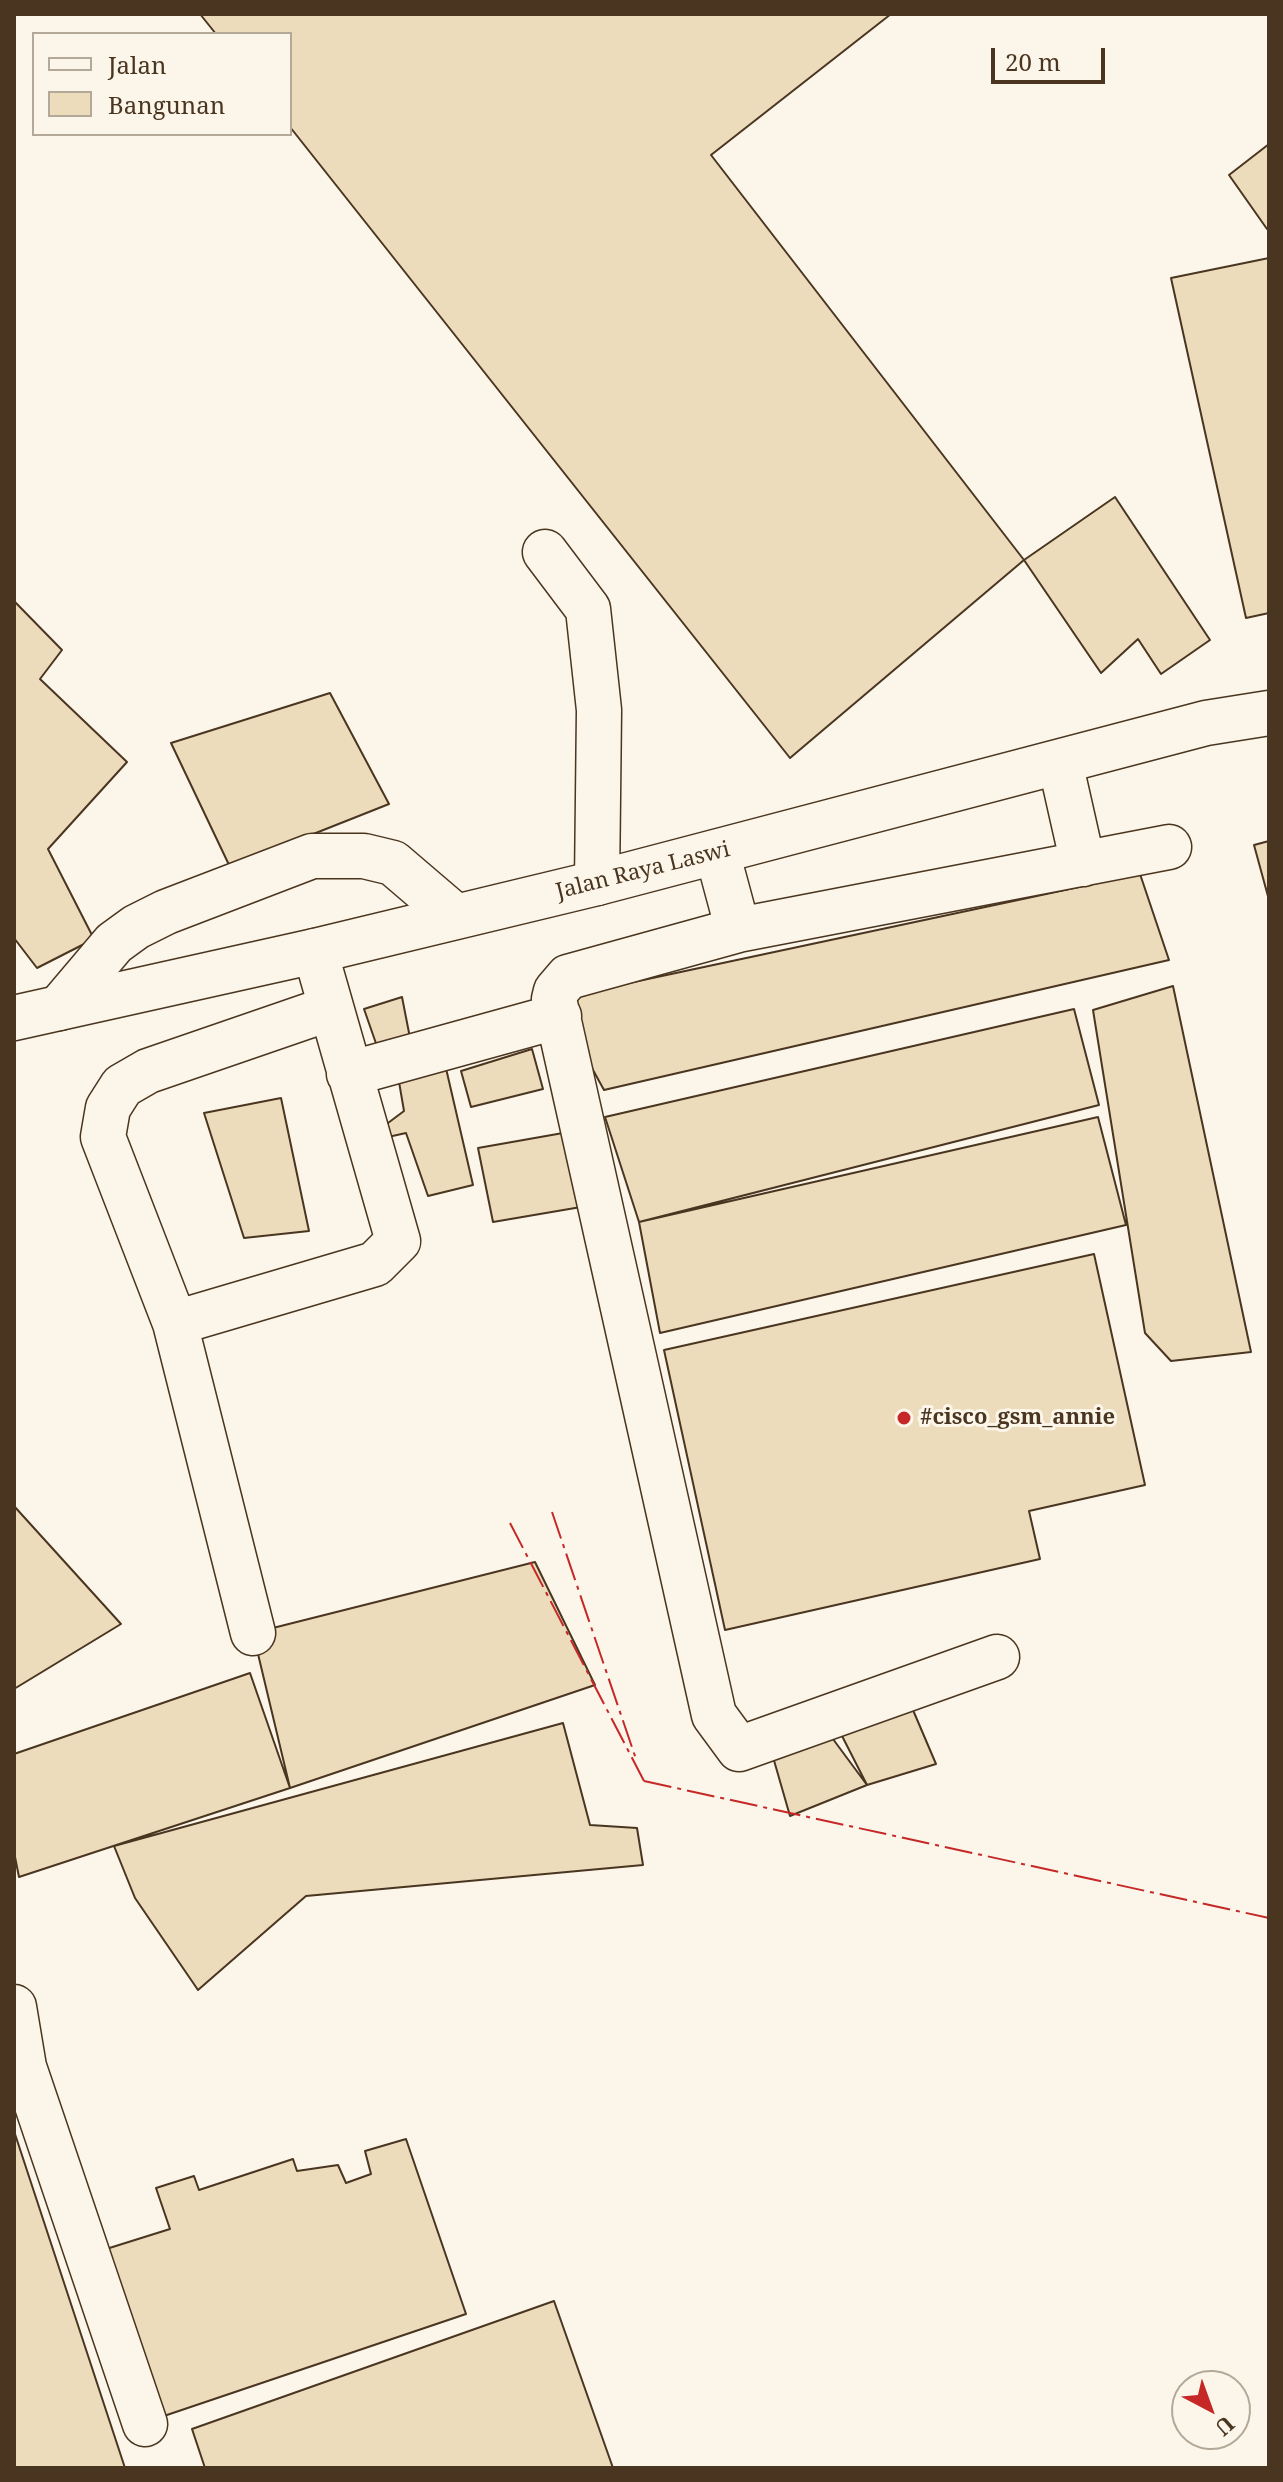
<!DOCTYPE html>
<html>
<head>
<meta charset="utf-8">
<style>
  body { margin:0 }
  #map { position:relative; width:1283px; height:2482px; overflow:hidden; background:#fbf6e9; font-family:"Noto Serif",serif }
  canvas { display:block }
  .frame { position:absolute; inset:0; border:16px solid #4a3520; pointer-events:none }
  .legend { position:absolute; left:32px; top:32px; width:260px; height:104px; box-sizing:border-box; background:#fbf6e9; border:2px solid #b4a999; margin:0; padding:10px 14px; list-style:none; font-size:24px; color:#4a3520 }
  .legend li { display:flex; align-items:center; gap:16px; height:40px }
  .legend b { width:40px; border:2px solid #b4a999 }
  .north { position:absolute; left:1171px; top:2370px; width:80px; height:80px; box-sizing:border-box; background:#fbf6e9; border:2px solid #b4a999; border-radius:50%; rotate:139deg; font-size:22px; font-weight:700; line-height:32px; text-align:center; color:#4a3520 }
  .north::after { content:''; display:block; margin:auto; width:28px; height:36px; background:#c62828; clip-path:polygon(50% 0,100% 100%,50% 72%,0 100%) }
  .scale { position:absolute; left:991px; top:48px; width:114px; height:36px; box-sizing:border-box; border:4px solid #4a3520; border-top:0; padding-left:10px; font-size:24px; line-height:28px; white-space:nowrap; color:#4a3520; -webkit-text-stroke:6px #fbf6e9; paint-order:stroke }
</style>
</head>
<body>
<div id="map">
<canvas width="1283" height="2482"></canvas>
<div class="frame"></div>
<ul class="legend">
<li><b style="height:10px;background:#fbf6e9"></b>Jalan</li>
<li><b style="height:22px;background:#ecdcbc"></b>Bangunan</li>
</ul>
<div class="north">U</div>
<div class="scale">20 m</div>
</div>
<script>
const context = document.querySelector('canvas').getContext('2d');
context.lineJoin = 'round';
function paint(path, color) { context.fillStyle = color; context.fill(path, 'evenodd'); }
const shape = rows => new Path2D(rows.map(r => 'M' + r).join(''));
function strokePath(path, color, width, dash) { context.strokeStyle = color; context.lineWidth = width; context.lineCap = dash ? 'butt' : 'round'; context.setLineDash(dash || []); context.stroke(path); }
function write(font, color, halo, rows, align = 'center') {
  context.font = font + ' "Noto Serif",serif'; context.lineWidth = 6; context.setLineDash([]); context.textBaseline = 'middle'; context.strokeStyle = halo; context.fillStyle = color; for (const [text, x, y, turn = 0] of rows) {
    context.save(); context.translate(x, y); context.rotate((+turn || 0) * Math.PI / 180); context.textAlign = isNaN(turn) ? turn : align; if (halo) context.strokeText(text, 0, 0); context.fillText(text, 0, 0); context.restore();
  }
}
const building = shape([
  [200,14,891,14,711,155,1024,560,790,758,290,127,290,34,216,34,200,14],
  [1269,144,1269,228,1267,229,1229,175,1269,144],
  [1269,258,1269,613,1246,618,1171,278,1269,258],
  [1115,497,1210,640,1161,674,1138,639,1101,673,1024,560,1115,497],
  [14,601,62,650,40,679,127,762,48,849,94,939,37,968,14,938,14,601],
  [330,693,389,804,230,867,171,743,330,693],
  [1269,841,1269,900,1254,845,1269,841],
  [1140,874,1169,960,604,1090,554,999,1140,874],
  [1173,986,1251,1352,1171,1361,1145,1333,1093,1010,1173,986],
  [402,997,411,1043,379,1052,364,1009,402,997],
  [1074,1009,1099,1105,639,1222,605,1117,1074,1009],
  [532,1049,543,1089,471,1107,461,1071,532,1049],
  [445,1064,473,1185,428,1196,406,1133,388,1137,388,1123,404,1111,398,1076,445,1064],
  [281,1098,309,1231,244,1238,204,1113,281,1098],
  [1098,1117,1126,1225,660,1333,639,1222,1098,1117],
  [563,1133,581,1207,493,1222,478,1148,563,1133],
  [1094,1254,1145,1485,1029,1511,1040,1559,725,1630,664,1350,1094,1254],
  [14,1506,121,1624,14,1689,14,1506],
  [535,1562,595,1685,290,1788,253,1633,535,1562],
  [250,1673,290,1788,19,1877,14,1852,14,1754,250,1673],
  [910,1703,936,1764,867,1785,840,1732,910,1703],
  [563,1723,590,1825,637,1828,643,1865,306,1896,198,1990,135,1898,114,1846,563,1723],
  [830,1735,867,1785,790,1816,773,1757,830,1735],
  [14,2131,125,2468,14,2468,14,2131],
  [406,2139,466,2314,158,2418,103,2250,170,2229,156,2188,194,2176,199,2190,293,2159,297,2171,338,2165,346,2183,371,2174,365,2151,406,2139],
  [554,2301,613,2468,205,2468,192,2429,554,2301]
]);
paint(building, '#ecdcbc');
strokePath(building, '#4a3520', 2);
const minor = shape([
  [545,552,588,609,599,710,597,883],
  [1060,762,1083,864],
  [717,852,738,930],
  [59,1008,114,943,136,927,166,912,312,856,364,856,393,863,455,916],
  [349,1074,559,1016],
  [175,1323,375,1264,398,1241,315,951],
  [253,1633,175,1323,103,1137,108,1108,122,1086,148,1071,331,1008],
  [997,1657,739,1749,714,1715,554,999,556,991,568,977,738,930,1169,847],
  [14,2007,24,2067,145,2424]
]);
const major = shape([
  [14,1018,315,951,597,883,1206,723,1269,713]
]);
strokePath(minor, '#4a3520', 47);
strokePath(major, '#4a3520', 47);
strokePath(minor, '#fbf6e9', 44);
strokePath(major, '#fbf6e9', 44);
strokePath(shape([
  [552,1512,637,1762],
  [510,1523,644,1781],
  [644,1781,1269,1918]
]), '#c62828', 2, [28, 6, 4, 6]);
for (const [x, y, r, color] of [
  [904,1418,8,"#c62828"]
]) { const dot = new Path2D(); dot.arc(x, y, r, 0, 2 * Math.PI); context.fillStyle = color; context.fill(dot); strokePath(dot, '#fbf6e9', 3); }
write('22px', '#4a3520', '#fbf6e9', [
  ["Jalan Raya Laswi",643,871,-14]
]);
write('bold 22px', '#4a3520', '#fbf6e9', [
  ["#cisco_gsm_annie",920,1418]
], 'left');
</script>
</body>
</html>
